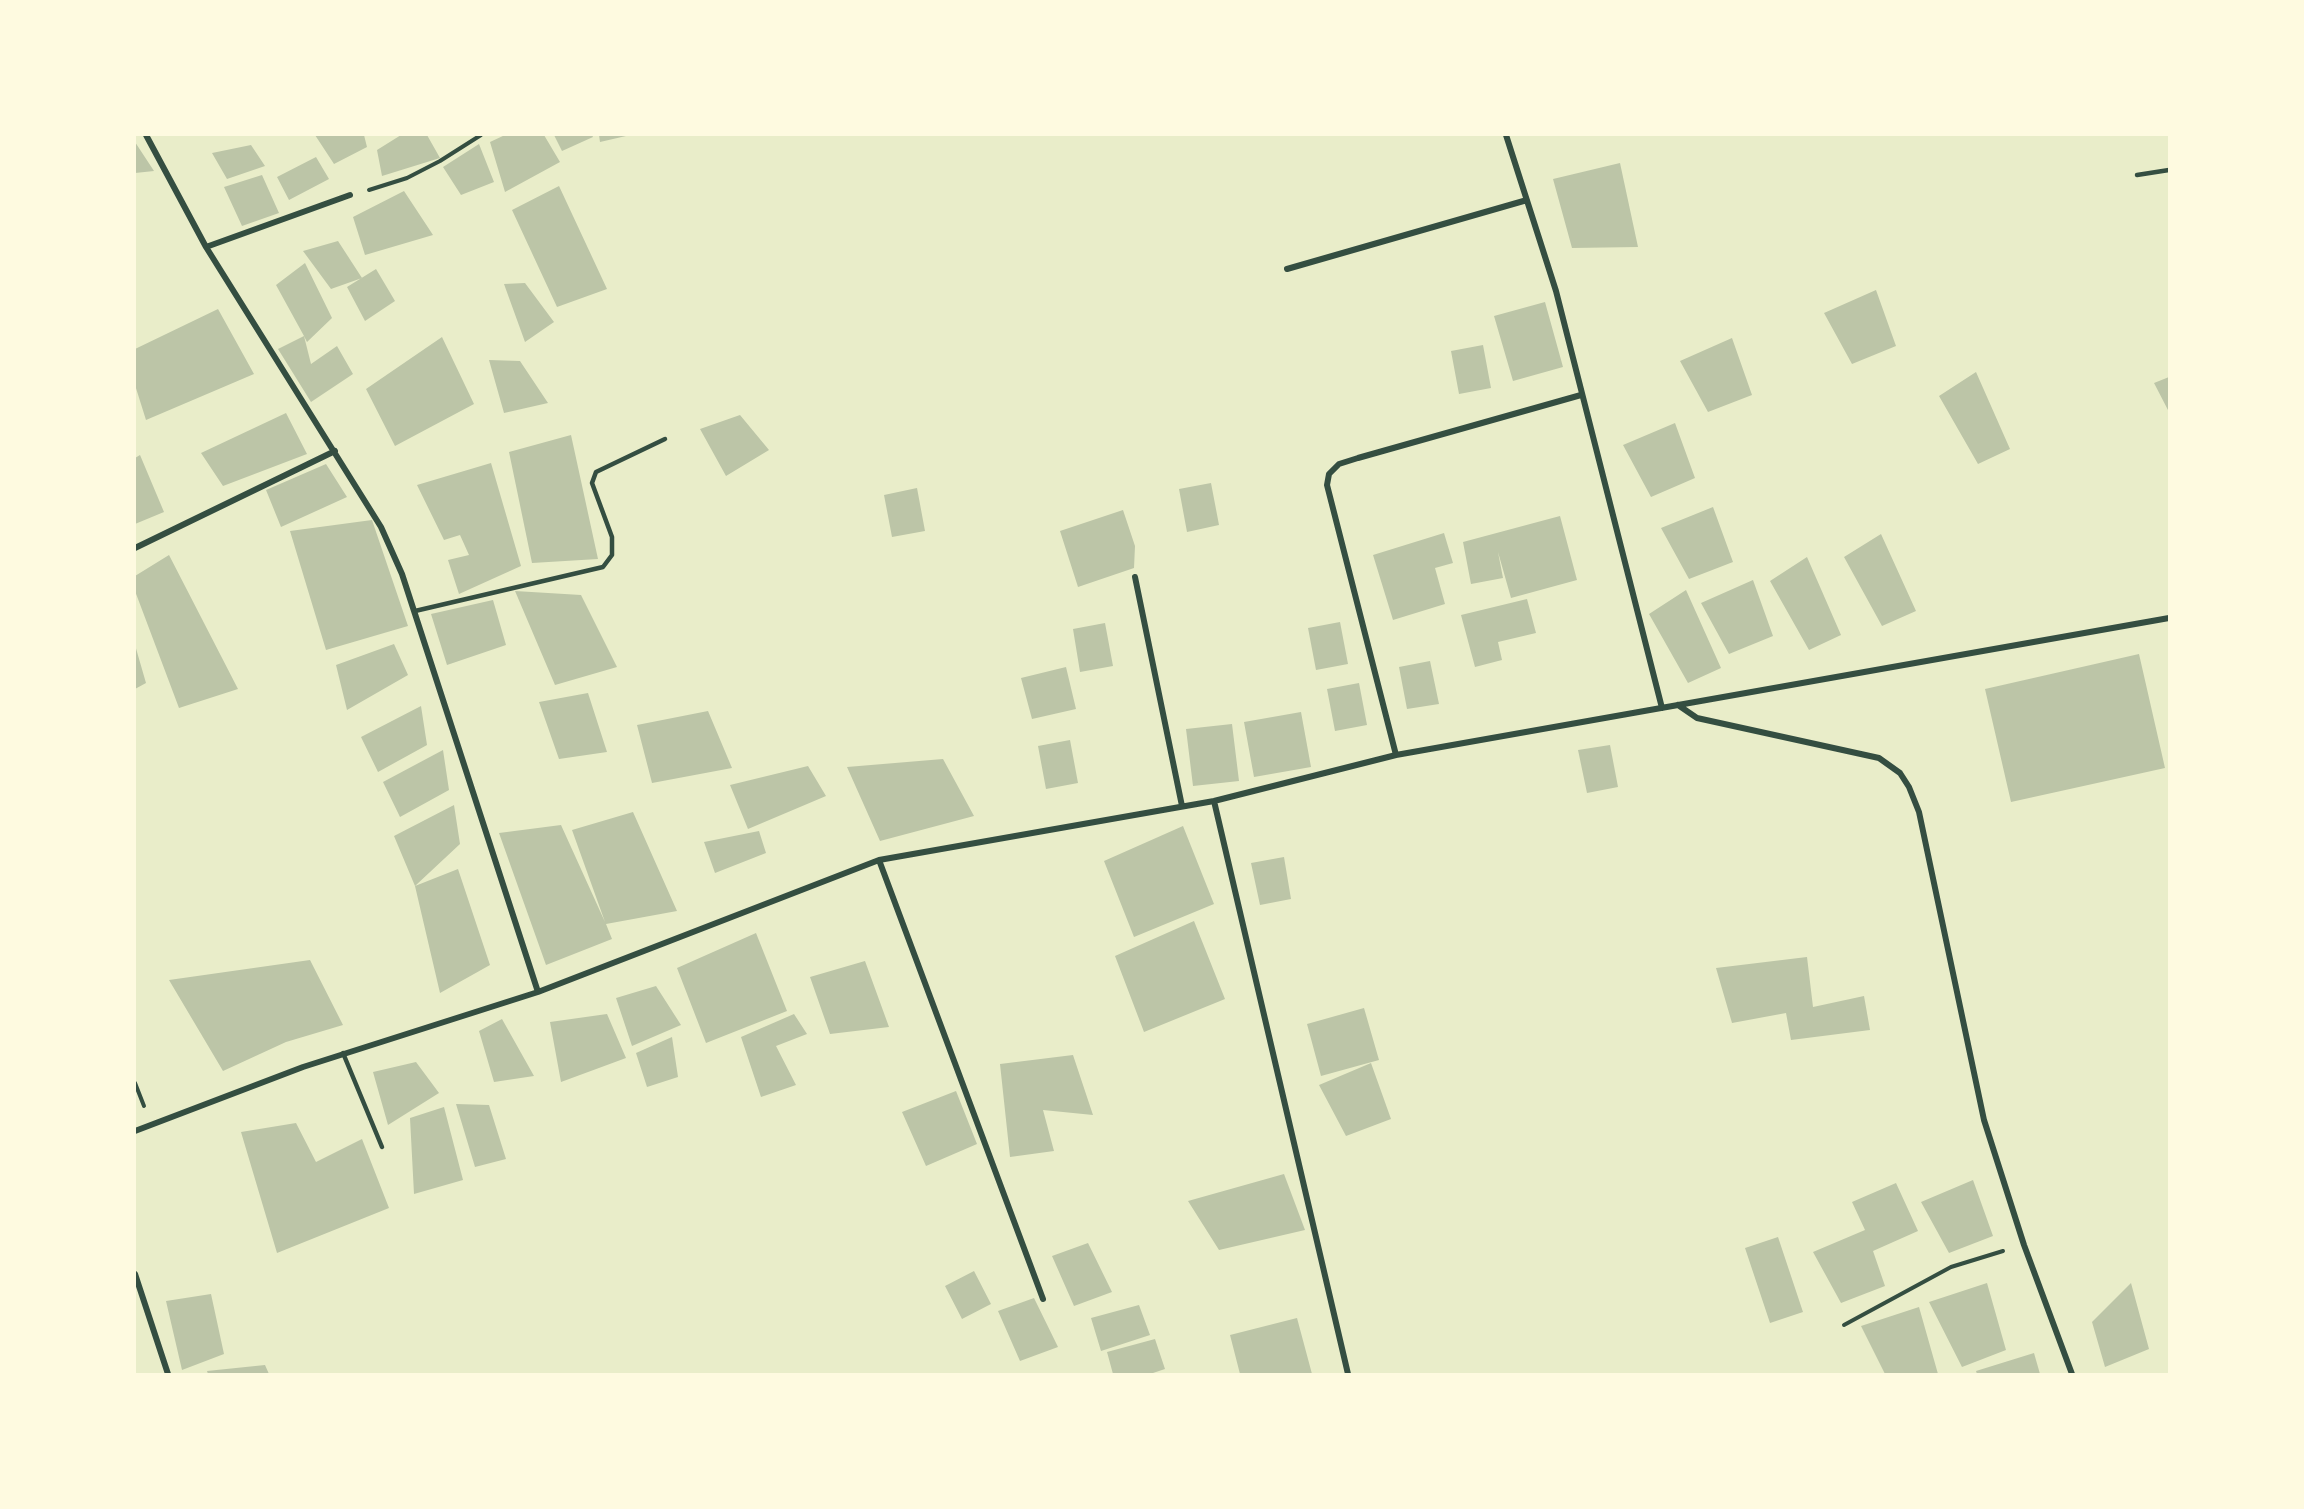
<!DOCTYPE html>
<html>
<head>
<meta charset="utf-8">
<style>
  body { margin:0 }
  #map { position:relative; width:2304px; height:1509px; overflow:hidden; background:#e9edc9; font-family:"Source Sans 3",sans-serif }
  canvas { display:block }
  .frame { position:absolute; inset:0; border:136px solid #fefae0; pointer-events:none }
</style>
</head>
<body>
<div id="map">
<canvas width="2304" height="1509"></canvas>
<div class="frame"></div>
</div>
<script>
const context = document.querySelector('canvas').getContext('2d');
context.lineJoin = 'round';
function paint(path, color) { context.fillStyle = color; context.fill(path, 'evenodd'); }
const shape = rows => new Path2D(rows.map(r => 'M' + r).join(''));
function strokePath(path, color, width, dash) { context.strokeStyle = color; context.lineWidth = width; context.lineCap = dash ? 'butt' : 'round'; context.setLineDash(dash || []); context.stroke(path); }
paint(shape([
  [315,135,364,135,367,147,334,164],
  [401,135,427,135,440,158,382,176,377,150],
  [505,135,544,135,560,162,505,192,490,142],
  [554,135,592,135,593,137,562,151],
  [599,135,626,135,626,136,600,142],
  [135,142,154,171,135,173],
  [479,144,494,182,461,195,443,167],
  [251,145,265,166,227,179,212,153],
  [316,157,329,179,289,200,277,177],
  [1620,163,1638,247,1572,248,1553,179],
  [262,175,279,213,242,226,224,187],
  [559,186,607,289,557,307,512,210],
  [404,191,433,235,365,255,353,217],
  [338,241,362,278,331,289,303,251],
  [305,263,332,318,307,342,304,336,311,364,337,346,353,374,311,402,278,349,304,336,276,285],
  [376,269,395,301,365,321,347,287],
  [525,283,554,322,525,342,504,284],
  [1876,290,1896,346,1852,364,1824,313],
  [1545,302,1563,367,1513,381,1494,316],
  [218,309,254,374,146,420,135,385,135,349],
  [442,337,474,404,395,446,366,389],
  [1732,338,1752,395,1708,412,1680,361],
  [1483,345,1491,388,1459,394,1451,351],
  [489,360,520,361,548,403,504,413],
  [1976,372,2010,449,1978,464,1939,396],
  [2169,377,2169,412,2154,383],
  [286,413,307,454,223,486,201,453],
  [740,415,769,450,726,476,700,429],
  [1675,423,1695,478,1651,497,1623,445],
  [571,435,598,559,532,563,509,452],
  [140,455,164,512,135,524,135,458],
  [491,463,521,566,459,594,448,560,469,555,460,535,444,540,417,485],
  [326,464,347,497,281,527,266,490],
  [1211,483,1219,525,1187,532,1179,489],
  [917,488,925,531,892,537,884,495],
  [1713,507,1733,562,1689,579,1661,528],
  [1123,510,1135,546,1134,568,1078,587,1060,531],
  [1560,516,1577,580,1511,598,1498,552,1503,578,1471,584,1463,542],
  [372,520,408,626,326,650,290,531],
  [1444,533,1453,563,1435,568,1445,604,1393,620,1373,555],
  [1881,534,1916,611,1882,626,1844,557],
  [169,555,238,689,179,708,135,591,135,576],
  [1807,557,1841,635,1809,650,1770,581],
  [1753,580,1773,636,1729,654,1701,603],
  [1686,590,1721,668,1688,683,1649,614],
  [515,591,581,595,617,667,555,685],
  [1527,599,1536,633,1498,642,1502,660,1475,667,1461,615],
  [493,600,506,645,447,665,431,614],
  [1340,622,1348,664,1316,670,1308,628],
  [1105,623,1113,666,1080,672,1073,629],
  [394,644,408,675,347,710,336,665],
  [135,645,146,683,135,689],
  [2139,654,2165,768,2011,802,1985,689],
  [1430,661,1439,704,1407,709,1399,667],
  [1066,667,1076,709,1032,719,1021,678],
  [1359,683,1367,725,1335,731,1327,689],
  [588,693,607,752,559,759,539,702],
  [421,706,427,745,378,772,361,737],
  [708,711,732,768,652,783,637,725],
  [1301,712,1311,767,1254,777,1244,722],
  [1232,724,1239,781,1193,786,1186,729],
  [1070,740,1078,783,1046,789,1038,746],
  [1610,745,1618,787,1587,793,1578,750],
  [443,750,449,790,400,817,383,782],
  [943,759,974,816,880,841,847,767],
  [808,766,826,796,748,829,730,785],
  [454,805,460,844,415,886,394,836],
  [633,812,677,911,606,924,612,939,546,965,499,833,561,825,605,922,572,830],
  [1183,826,1214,904,1134,937,1104,861],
  [759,831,766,853,715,873,704,842],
  [1284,857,1291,899,1260,905,1251,863],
  [458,869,490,965,440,993,415,886],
  [1194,921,1225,999,1144,1032,1115,956],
  [756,933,787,1011,706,1043,677,968],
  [1807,957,1813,1007,1864,996,1870,1030,1791,1040,1786,1013,1732,1023,1716,968],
  [310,960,343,1025,286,1042,223,1071,169,980],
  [865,961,889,1027,830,1034,810,977],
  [656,986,681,1025,632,1046,616,998],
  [1364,1008,1379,1060,1321,1076,1307,1024],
  [607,1014,626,1058,561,1082,550,1022],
  [794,1014,807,1034,776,1046,796,1085,761,1097,741,1037],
  [502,1019,534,1076,494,1082,479,1031],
  [672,1037,678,1077,647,1087,636,1053],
  [1073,1055,1093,1115,1043,1110,1054,1151,1010,1157,1000,1064],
  [416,1062,439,1093,388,1125,373,1072],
  [1371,1063,1391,1119,1346,1136,1319,1085],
  [956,1091,977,1144,926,1166,902,1112],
  [456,1104,489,1105,506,1159,475,1167],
  [444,1107,463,1180,414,1194,410,1118],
  [296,1123,316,1162,362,1139,389,1208,277,1253,241,1132],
  [1284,1174,1305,1230,1219,1250,1188,1201],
  [1973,1180,1993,1236,1949,1253,1921,1202],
  [1896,1183,1918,1231,1873,1251,1885,1286,1841,1303,1813,1252,1865,1230,1852,1202],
  [1778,1237,1803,1312,1770,1323,1745,1248],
  [1088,1243,1112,1292,1074,1306,1052,1256],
  [974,1271,991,1304,962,1319,945,1286],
  [1987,1283,2006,1350,1962,1367,1929,1302],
  [2131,1283,2149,1349,2105,1367,2092,1322],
  [211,1294,224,1354,182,1370,166,1301],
  [1034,1298,1058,1347,1020,1361,998,1311],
  [1139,1305,1150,1335,1101,1351,1091,1318],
  [1919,1307,1938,1374,1885,1374,1861,1326],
  [1297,1318,1312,1374,1240,1374,1230,1335],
  [1155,1339,1165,1369,1150,1374,1113,1374,1107,1352],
  [2034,1353,2040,1374,1977,1374,1976,1371],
  [265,1365,269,1374,208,1374,207,1371]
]), '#bcc5a7');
strokePath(shape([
  [369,190,407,178,440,161,481,135],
  [135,1083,144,1106],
  [1844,1325,1951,1267,2003,1251]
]), '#344e41', 4);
strokePath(shape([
  [2137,175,2169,170],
  [415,611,603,567,612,555,612,537,592,483,596,472,665,439],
  [343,1053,382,1147]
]), '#344e41', 4.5);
strokePath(shape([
  [146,135,206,247,381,527,402,574,538,992],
  [1506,135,1556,291,1662,708],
  [206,247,350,195],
  [1287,269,1527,200],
  [135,548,335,451],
  [1135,577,1182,806],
  [1678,705,1697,718,1879,758,1900,773,1909,787,1919,812,1984,1120,2024,1245,2072,1374],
  [1396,755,1327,485,1329,474,1339,464,1358,458,1581,395],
  [1214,801,1348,1374],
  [879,860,1043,1299],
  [135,1131,303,1067,538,992,879,860,1214,801,1396,755,2169,618],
  [135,1274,168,1374]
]), '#344e41', 6);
</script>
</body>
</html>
